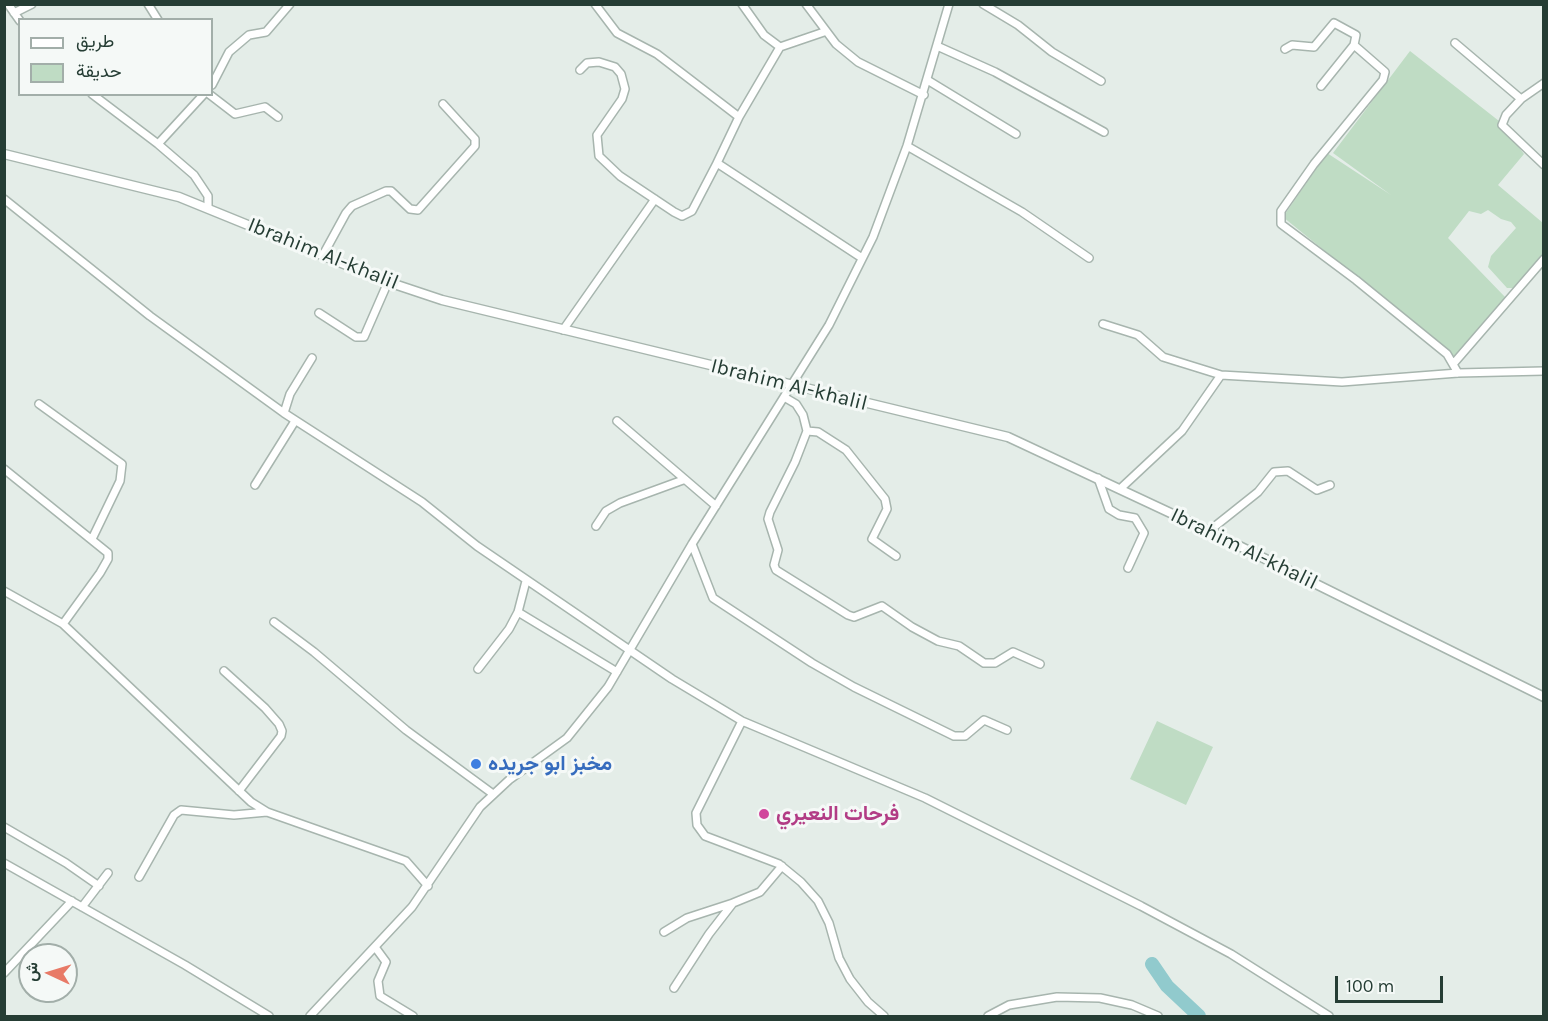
<!DOCTYPE html>
<html>
<head>
<meta charset="utf-8">
<style>
  body { margin:0 }
  #map { position:relative; width:1548px; height:1021px; overflow:hidden; background:#e4ede8; font-family:Karla,Vazirmatn,sans-serif }
  canvas { display:block }
  .frame { position:absolute; inset:0; border:6px solid #253d34; pointer-events:none }
  .legend { position:absolute; left:18px; top:18px; width:195px; height:78px; box-sizing:border-box; background:#f5f9f7; border:2px solid #a2aea9; margin:0; padding:8px 10px; list-style:none; font-size:18px; color:#253d34 }
  .legend li { display:flex; align-items:center; gap:12px; height:30px }
  .legend b { width:30px; border:2px solid #a2aea9 }
  .north { position:absolute; left:18px; top:943px; width:60px; height:60px; box-sizing:border-box; background:#f5f9f7; border:2px solid #a2aea9; border-radius:50%; rotate:274deg; font-size:16px; font-weight:700; line-height:24px; text-align:center; color:#253d34 }
  .north::after { content:''; display:block; margin:auto; width:21px; height:27px; background:#e87a67; clip-path:polygon(50% 0,100% 100%,50% 72%,0 100%) }
  .scale { position:absolute; left:1335px; top:976px; width:108px; height:27px; box-sizing:border-box; border:3px solid #253d34; border-top:0; padding-left:8px; font-size:18px; line-height:21px; white-space:nowrap; color:#253d34; -webkit-text-stroke:4px #f5f9f7; paint-order:stroke }
</style>
</head>
<body>
<div id="map">
<canvas width="1548" height="1021"></canvas>
<div class="frame"></div>
<ul class="legend">
<li><b style="height:8px;background:#fff"></b>طريق</li>
<li><b style="height:16px;background:#bfdcc4"></b>حديقة</li>
</ul>
<div class="north">ش</div>
<div class="scale">100 m</div>
</div>
<script>
const context = document.querySelector('canvas').getContext('2d');
context.lineJoin = 'round';
function paint(path, color) { context.fillStyle = color; context.fill(path, 'evenodd'); }
const shape = rows => new Path2D(rows.map(r => 'M' + r).join(''));
function strokePath(path, color, width, dash) { context.strokeStyle = color; context.lineWidth = width; context.lineCap = dash ? 'butt' : 'round'; context.setLineDash(dash || []); context.stroke(path); }
function write(font, color, halo, rows, align = 'center') {
  context.font = font + ' Karla,Vazirmatn,sans-serif'; context.lineWidth = 6; context.setLineDash([]); context.textBaseline = 'middle'; context.strokeStyle = halo; context.fillStyle = color; for (const [text, x, y, turn = 0] of rows) {
    context.save(); context.translate(x, y); context.rotate((+turn || 0) * Math.PI / 180); context.textAlign = isNaN(turn) ? turn : align; if (halo) context.strokeText(text, 0, 0); context.fillText(text, 0, 0); context.restore();
  }
}
paint(shape([
  [1410,51,1499,121,1524,154,1498,185,1543,223,1543,254,1513,288,1507,288,1488,267,1491,256,1516,228,1511,222,1501,219,1488,210,1481,214,1469,211,1448,238,1506,298,1454,356,1283,217,1327,153,1391,195,1333,153],
  [1157,721,1213,747,1186,805,1130,779]
]), '#bfdcc4');
strokePath(shape([
  [1152,964,1167,986,1199,1016]
]), '#91cacd', 14);
const minor = shape([
  [8,4,20,21],
  [148,4,158,20],
  [595,4,617,33,657,54,739,117,717,163],
  [742,4,764,35,780,47,824,32],
  [806,4,836,44,858,62,924,95],
  [983,4,1018,25,1052,52,1101,81],
  [14,13,32,4],
  [1455,43,1521,99,1544,83],
  [937,46,995,72,1104,132],
  [1285,49,1292,45,1314,47,1334,23,1356,35,1354,45],
  [580,70,587,63,599,62,615,67,621,74,625,89,622,99,597,135,599,156,620,176,674,212,682,216,692,211,717,163,862,258],
  [929,81,1016,134],
  [212,85,229,52,249,35,266,32,290,4],
  [1321,86,1354,45,1385,72,1383,80,1314,164,1281,211,1281,224,1356,280,1447,354,1458,373],
  [92,94,158,144,194,175,208,196,208,207],
  [209,94,235,114,265,107,278,117],
  [1521,99,1506,115,1502,125,1544,165],
  [739,117,780,47],
  [158,144,204,94],
  [907,146,1022,212,1089,258],
  [4,199,150,316,284,413,422,502,477,546,672,679,742,721,925,798,1141,906,1231,954,1329,1016],
  [323,255,346,213,352,206,386,191,391,191,410,209,418,210,475,146,475,139,443,104],
  [319,313,356,337,364,337,388,282],
  [1103,324,1138,335,1163,357,1221,375],
  [563,330,655,199],
  [1454,363,1544,259],
  [784,397,796,404,803,415,807,431,795,462,770,512,768,519,778,550,774,565,776,570,848,615,854,617,882,606,912,627,938,641,959,646,984,663,995,663,1013,652,1040,664],
  [39,404,122,464,120,481,92,539],
  [284,413,290,394,312,358],
  [617,421,716,506],
  [807,431,818,432,846,450,885,499,887,509,872,539,896,556],
  [4,469,108,553,108,559,100,573,63,624],
  [1098,478,1109,509,1119,515,1135,518,1144,533,1128,568],
  [255,485,295,421],
  [1120,489,1182,431,1221,375,1342,382,1458,373,1544,371],
  [596,526,606,511,620,503,683,480],
  [1209,531,1258,492,1274,472,1288,471,1317,490,1330,485],
  [692,544,713,598,812,663,854,687,954,736,965,736,984,720,1007,730],
  [4,591,63,624,251,802,267,812,406,861,428,886],
  [518,612,617,672],
  [274,622,314,652,406,730,493,794],
  [478,669,509,629,518,612,526,581],
  [224,671,265,708,279,724,282,731,281,736,239,791],
  [742,721,696,813,697,825,705,836,779,864,801,882,818,901,829,923,839,958,850,979,868,1002,884,1016],
  [4,827,66,863,99,886],
  [4,863,185,965,269,1016],
  [139,877,174,815,181,810,234,815,267,812],
  [82,907,108,873],
  [664,932,687,918,733,903],
  [375,947,386,962,378,981,380,996,413,1016],
  [4,973,72,901],
  [674,988,709,934,733,903,760,892,782,866],
  [310,1016,412,907,480,807,509,780,567,738,608,687,692,544,829,325,873,237,907,146,949,4],
  [988,1016,1009,1005,1057,997,1100,998,1132,1005,1158,1016]
]);
const tertiary = shape([
  [4,154,179,197,388,282,442,300,1008,437,1209,531,1544,697]
]);
strokePath(minor, '#a7b5ae', 10);
strokePath(tertiary, '#a7b5ae', 11);
strokePath(minor, '#fff', 7);
strokePath(tertiary, '#fff', 8);
for (const [x, y, r, color] of [
  [476,764,6,"#3f7fe0"],
  [764,814,6,"#d1479c"]
]) { const dot = new Path2D(); dot.arc(x, y, r, 0, 2 * Math.PI); context.fillStyle = color; context.fill(dot); strokePath(dot, '#f5f9f7', 2); }
write('21px', '#253d34', '#f5f9f7', [
  ["Ibrahim Al-khalil",323,254,22],
  ["Ibrahim Al-khalil",789,385,14],
  ["Ibrahim Al-khalil",1244,549,26]
]);
write('bold 21px', '#366cbe', '#f5f9f7', [
  ["مخبز ابو جريده",488,764]
], 'left');
write('bold 21px', '#b23c85', '#f5f9f7', [
  ["فرحات النعيري",776,814]
], 'left');
</script>
</body>
</html>
